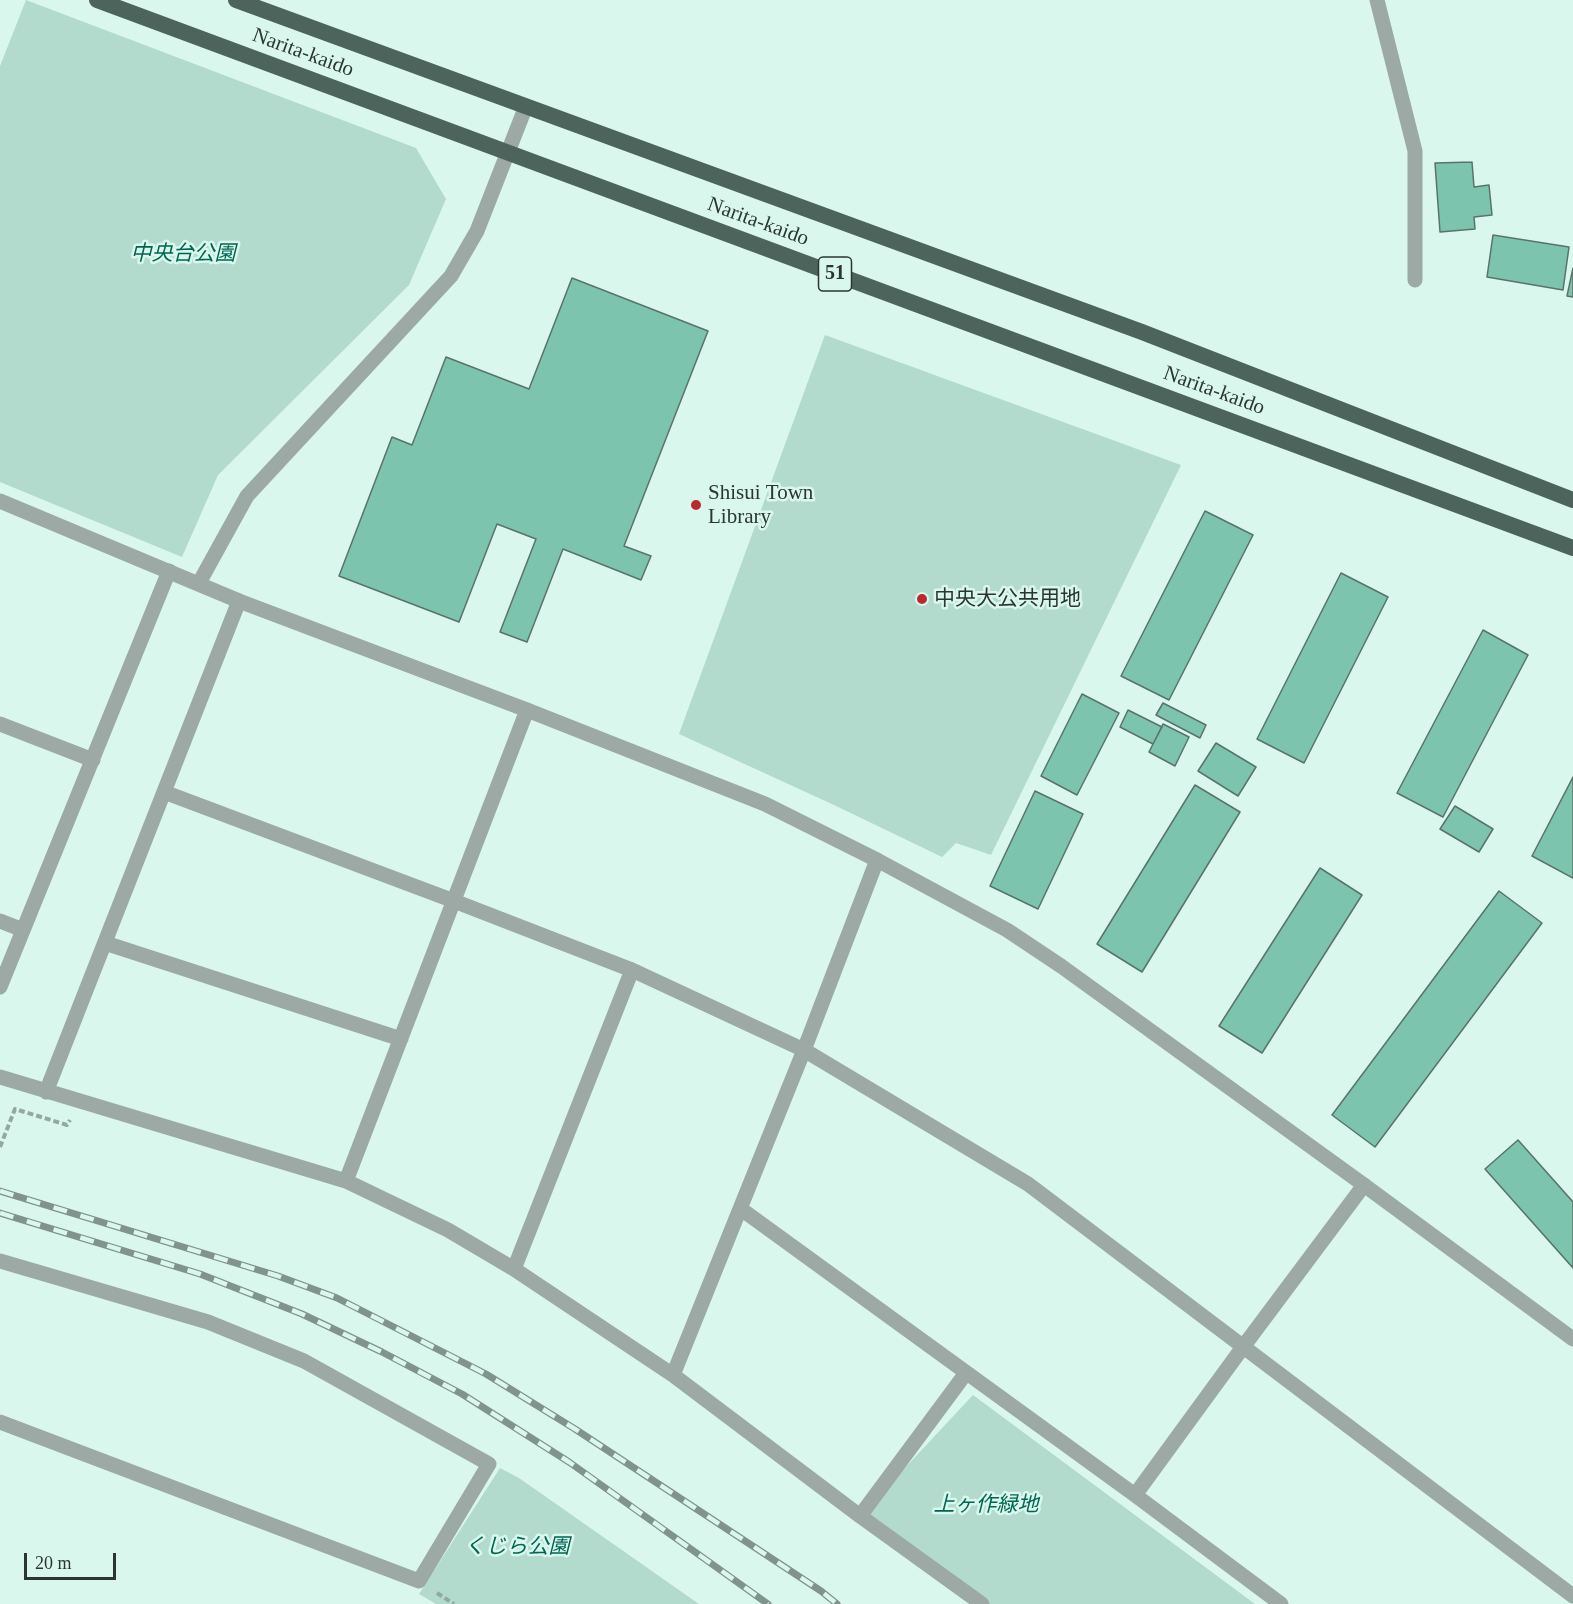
<!DOCTYPE html>
<html>
<head>
<meta charset="utf-8">
<style>
  body { margin:0 }
  #map { position:relative; width:1573px; height:1604px; overflow:hidden; background:#daf7ed; font-family:"Times New Roman",serif }
  canvas { display:block }
  .scale { position:absolute; left:24px; top:1553px; width:92px; height:27px; box-sizing:border-box; border:3px solid #2b3632; border-top:0; padding-left:8px; font-size:18px; line-height:21px; white-space:nowrap; color:#2b3632; -webkit-text-stroke:4px #daf7ed; paint-order:stroke }
</style>
</head>
<body>
<div id="map">
<canvas width="1573" height="1604"></canvas>
<div class="scale">20 m</div>
</div>
<script>
const context = document.querySelector('canvas').getContext('2d');
context.lineJoin = 'round';
function paint(path, color) { context.fillStyle = color; context.fill(path, 'evenodd'); }
const shape = rows => new Path2D(rows.map(r => 'M' + r).join(''));
function strokePath(path, color, width, dash) { context.strokeStyle = color; context.lineWidth = width; context.lineCap = dash ? 'butt' : 'round'; context.setLineDash(dash || []); context.stroke(path); }
function write(font, color, halo, rows, align = 'center') {
  context.font = font + ' "Times New Roman","Noto Sans JP",serif'; context.lineWidth = 5; context.setLineDash([]); context.textBaseline = 'middle'; context.strokeStyle = halo; context.fillStyle = color; for (const [text, x, y, turn = 0] of rows) {
    context.save(); context.translate(x, y); context.rotate((+turn || 0) * Math.PI / 180); context.textAlign = isNaN(turn) ? turn : align; if (halo) context.strokeText(text, 0, 0); context.fillText(text, 0, 0); context.restore();
  }
}
paint(shape([
  [26,0,416,148,446,199,409,285,218,475,182,557,0,482,0,66],
  [825,335,1181,465,991,855,956,843,942,857,834,805,679,734],
  [973,1395,1255,1604,986,1604,860,1516],
  [500,1468,519,1478,699,1604,436,1604,419,1594]
]), '#b2dbce');
const building = shape([
  [1472,162,1474,187,1489,185,1492,215,1474,217,1475,229,1440,232,1435,163,1472,162],
  [1493,235,1569,247,1563,290,1487,277,1493,235],
  [1573,268,1573,297,1567,296,1573,268],
  [572,278,708,331,624,546,651,556,641,580,563,549,527,642,500,632,536,539,497,524,459,622,339,576,392,437,412,445,446,357,529,389,572,278],
  [1205,511,1253,535,1169,700,1121,676,1205,511],
  [1341,573,1388,597,1304,763,1257,739,1341,573],
  [1483,630,1528,655,1443,817,1397,793,1483,630],
  [1082,694,1119,713,1077,795,1041,776,1082,694],
  [1163,703,1206,725,1200,738,1156,715,1163,703],
  [1128,710,1162,727,1153,744,1120,727,1128,710],
  [1163,724,1189,737,1175,766,1149,752,1163,724],
  [1216,743,1256,767,1238,796,1198,771,1216,743],
  [1573,777,1573,878,1532,856,1573,777],
  [1195,785,1240,812,1142,972,1097,944,1195,785],
  [1035,791,1083,814,1038,909,990,886,1035,791],
  [1455,806,1493,829,1479,852,1440,829,1455,806],
  [1320,868,1362,895,1262,1053,1219,1026,1320,868],
  [1499,891,1542,923,1375,1147,1332,1115,1499,891],
  [1518,1140,1573,1202,1573,1268,1485,1169,1518,1140]
]);
paint(building, '#7dc4af');
strokePath(building, '#59736b', 1.5);
strokePath(shape([
  [0,1147,15,1109,67,1125,70,1120],
  [437,1593,454,1604]
]), '#93a8a1', 4, [6, 3]);
strokePath(shape([
  [1377,0,1415,151,1415,280],
  [0,724,93,760],
  [164,792,454,901,632,970,804,1050,1028,1184,1573,1596],
  [0,921,23,930],
  [105,943,401,1039],
  [0,987,169,571],
  [0,1077,346,1181,448,1230,514,1269,673,1375,860,1516,966,1373],
  [46,1092,239,601],
  [346,1181,527,710],
  [741,1209,1135,1495,1281,1604],
  [0,1261,208,1322,304,1361,489,1464,419,1581,0,1422],
  [514,1269,632,970],
  [673,1375,804,1050,877,860],
  [1135,1495,1243,1347,1364,1185],
  [860,1516,982,1604]
]), '#9da9a5', 15);
strokePath(shape([
  [0,501,239,601,527,710,765,804,877,860,1007,930,1061,966,1364,1185,1573,1339],
  [199,583,247,496,451,276,477,231,526,106]
]), '#9da9a5', 15);
strokePath(shape([
  [97,0,1573,548],
  [236,0,1142,332,1573,500]
]), '#4d645c', 16);
const rail = shape([
  [0,1191,278,1276,337,1298,486,1374,575,1429,821,1591,837,1604],
  [0,1213,200,1274,302,1314,382,1352,462,1394,569,1462,768,1604]
]);
strokePath(rail, '#80938d', 7);
strokePath(rail, '#daf7ed', 4.5, [14]);
for (const [x, y, r, color] of [
  [696,505,6,"#b92930"],
  [922,599,6,"#b92930"]
]) { const dot = new Path2D(); dot.arc(x, y, r, 0, 2 * Math.PI); context.fillStyle = color; context.fill(dot); strokePath(dot, '#daf7ed', 2); }
for (const [x, y, w] of [
  [835,274,33]
]) { const box = new Path2D(); box.roundRect(x - w / 2, y - 17, w, 34, 4.5); context.fillStyle = '#daf7ed'; context.fill(box); strokePath(box, '#2b3632', 1.5); }
write('bold 20px', '#2b3632', null, [
  ["51",835,274]
]);
write('21px', '#2b3632', '#daf7ed', [
  ["Narita-kaido",303,53,20],
  ["Narita-kaido",758,222,20],
  ["Narita-kaido",1214,391,20]
]);
write('italic 21px', '#006653', '#daf7ed', [
  ["中央台公園",183,254],
  ["上ヶ作緑地",986,1505],
  ["くじら公園",517,1547]
]);
write('21px', '#2b3632', '#daf7ed', [
  ["Shisui Town",708,493],
  ["Library",708,517],
  ["中央大公共用地",934,599]
], 'left');
</script>
</body>
</html>
